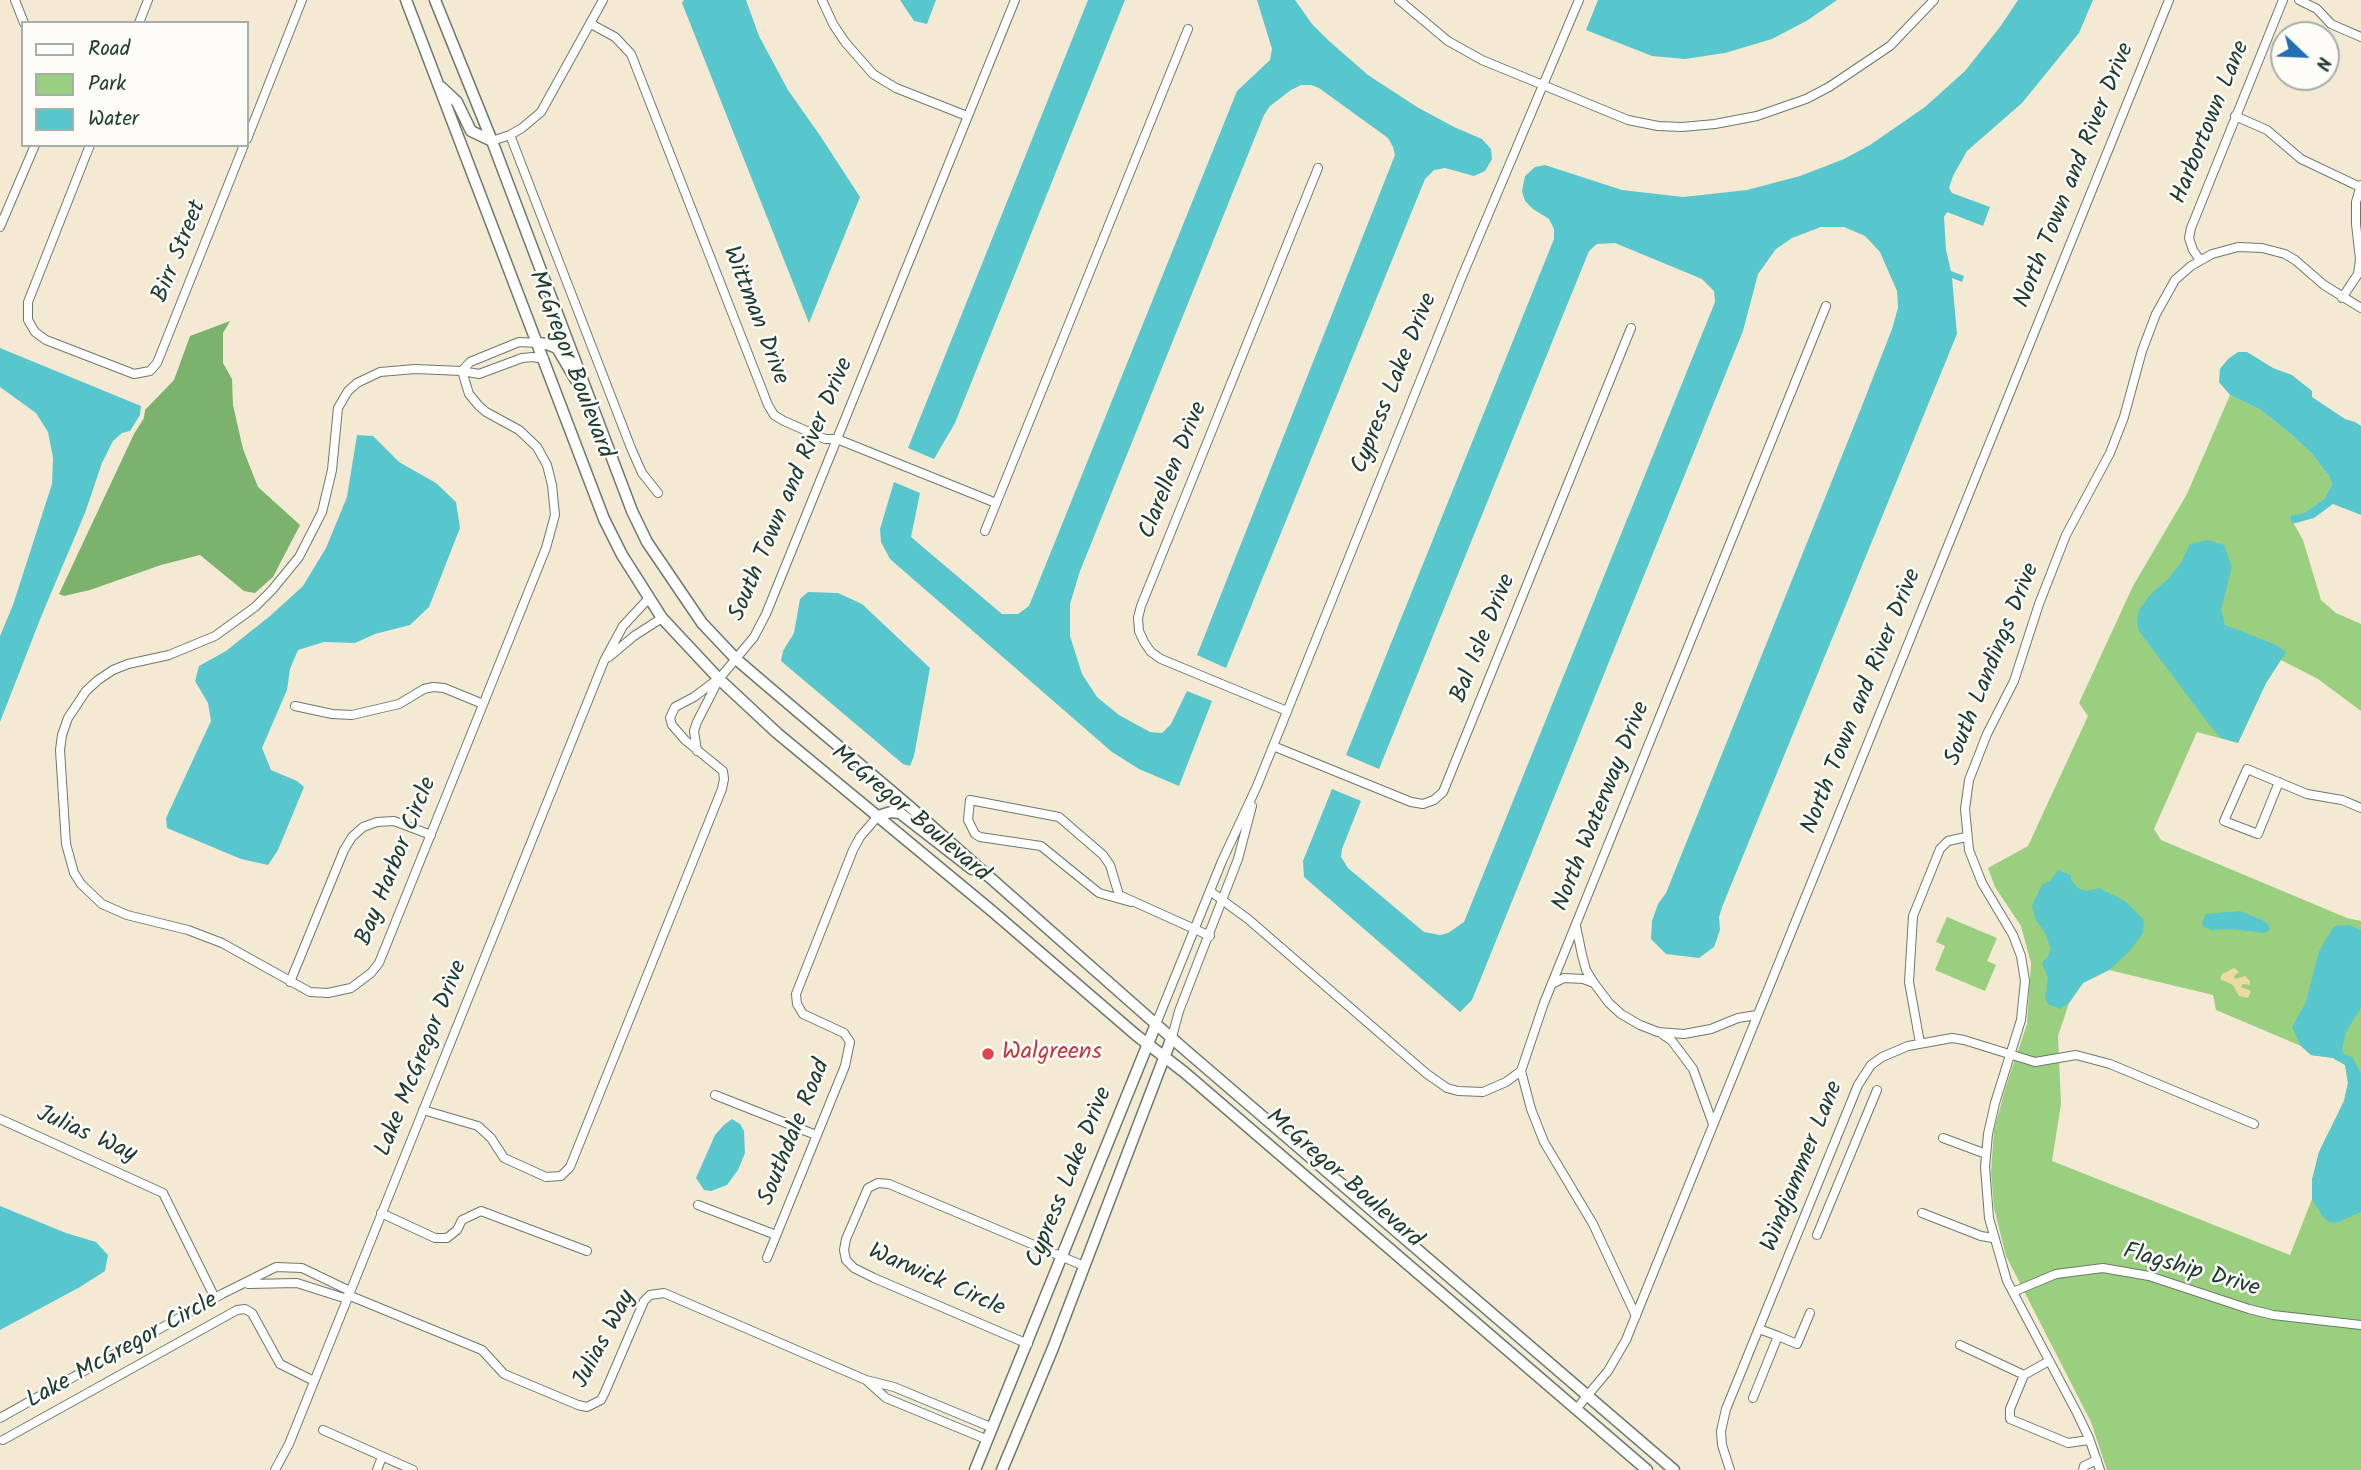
<!DOCTYPE html>
<html>
<head>
<meta charset="utf-8">
<style>
  body { margin:0 }
  #map { position:relative; width:2361px; height:1470px; overflow:hidden; background:#f4ead3; font-family:Kalam,sans-serif }
  canvas { display:block }
  .legend { position:absolute; left:21px; top:21px; width:228px; height:126px; box-sizing:border-box; background:#fdfcf7; border:2px solid #a4b0a9; margin:0; padding:9px 12px; list-style:none; font-size:21px; color:#1f3d34 }
  .legend li { display:flex; align-items:center; gap:14px; height:35px }
  .legend b { width:35px; border:2px solid #a4b0a9 }
  .north { position:absolute; left:2270px; top:21px; width:70px; height:70px; box-sizing:border-box; background:#fdfcf7; border:2px solid #a4b0a9; border-radius:50%; rotate:113deg; font-size:19px; font-weight:700; line-height:28px; text-align:center; color:#1f3d34 }
  .north::after { content:''; display:block; margin:auto; width:24px; height:32px; background:#1f6fb2; clip-path:polygon(50% 0,100% 100%,50% 72%,0 100%) }
</style>
</head>
<body>
<div id="map">
<canvas width="2361" height="1470"></canvas>
<ul class="legend">
<li><b style="height:9px;background:#fff"></b>Road</li>
<li><b style="height:19px;background:#9acf7f"></b>Park</li>
<li><b style="height:19px;background:#58c6cd"></b>Water</li>
</ul>
<div class="north">N</div>
</div>
<script>
const context = document.querySelector('canvas').getContext('2d');
context.lineJoin = 'round';
function paint(path, color) { context.fillStyle = color; context.fill(path, 'evenodd'); }
const shape = rows => new Path2D(rows.map(r => 'M' + r).join(''));
function strokePath(path, color, width, dash) { context.strokeStyle = color; context.lineWidth = width; context.lineCap = dash ? 'butt' : 'round'; context.setLineDash(dash || []); context.stroke(path); }
function write(font, color, halo, rows, align = 'center') {
  context.font = font + ' Kalam,sans-serif'; context.lineWidth = 5; context.setLineDash([]); context.textBaseline = 'middle'; context.strokeStyle = halo; context.fillStyle = color; for (const [text, x, y, turn = 0] of rows) {
    context.save(); context.translate(x, y); context.rotate((+turn || 0) * Math.PI / 180); context.textAlign = isNaN(turn) ? turn : align; if (halo) context.strokeText(text, 0, 0); context.fillText(text, 0, 0); context.restore();
  }
}
paint(shape([
  [2230,395,2259,409,2291,434,2311,453,2329,476,2332,485,2324,499,2304,513,2290,517,2303,540,2321,600,2336,613,2361,624,2361,711,2318,679,2281,660,2266,683,2238,743,2197,732,2154,829,2161,840,2347,918,2361,921,2361,1470,2107,1470,2091,1422,2006,1256,1994,1208,1991,1173,1994,1130,2006,1086,2027,1024,2031,963,2021,926,1995,887,1988,868,2028,846,2088,716,2079,703,2133,586,2187,494],
  [2109,970,2213,995,2216,1010,2301,1046,2311,1055,2333,1058,2345,1065,2348,1083,2344,1101,2319,1152,2312,1180,2312,1199,2290,1255,2052,1161,2061,1104,2058,1036,2069,1003,2083,983],
  [1947,917,1997,938,1987,961,1996,965,1985,991,1935,970,1945,946,1936,942]
]), '#9acf7f');
paint(shape([
  [230,321,223,333,223,363,232,379,233,405,243,449,258,487,300,525,273,577,255,593,244,591,200,555,161,565,90,590,64,596,59,594,134,434,144,418,145,410,174,380,190,336]
]), '#7bb26e');
paint(shape([
  [2234,968,2239,972,2234,976,2235,979,2245,976,2250,981,2250,985,2243,984,2241,987,2251,991,2248,998,2239,996,2233,985,2220,979,2222,974]
]), '#eeda9e');
paint(shape([
  [684,0,746,0,759,36,788,90,821,137,860,197,809,323,682,3],
  [900,0,936,0,927,24,914,21],
  [1088,0,1125,0,955,423,934,459,908,448],
  [1257,0,1295,0,1312,24,1329,41,1368,75,1417,107,1454,127,1482,139,1491,149,1492,159,1485,171,1474,176,1445,168,1434,170,1425,179,1226,668,1197,655,1395,155,1393,147,1388,138,1319,88,1311,85,1301,85,1291,90,1270,106,1264,115,1080,571,1070,604,1070,636,1082,674,1097,697,1119,715,1150,732,1162,733,1171,724,1187,691,1212,701,1179,786,1139,769,1112,752,890,559,881,542,880,529,894,482,920,493,911,537,1002,614,1018,614,1029,606,1237,91,1270,60,1272,49],
  [1598,0,1837,0,1808,20,1772,39,1725,53,1685,59,1652,56,1586,30],
  [2018,0,2093,0,2079,33,2022,103,1967,151,1953,176,1949,188,1952,193,1990,207,1983,226,1947,212,1944,217,1946,250,1951,271,1964,276,1962,282,1952,278,1957,334,1722,907,1719,917,1720,930,1714,947,1699,958,1666,954,1651,939,1652,921,1658,904,1666,893,1860,411,1892,329,1898,308,1897,291,1880,252,1865,236,1844,227,1821,227,1792,238,1776,249,1758,274,1743,331,1472,1000,1460,1012,1304,877,1303,861,1332,789,1361,801,1342,849,1341,857,1348,868,1424,932,1440,935,1448,933,1464,922,1715,302,1714,291,1702,279,1615,243,1597,244,1589,251,1379,769,1346,755,1554,239,1554,229,1549,219,1533,209,1525,201,1522,191,1525,176,1535,167,1545,165,1622,190,1683,197,1747,190,1800,176,1844,159,1870,145,1925,107,1965,71,2000,27],
  [0,348,141,406,140,415,130,431,122,433,113,441,102,463,85,513,43,612,0,722,0,636,13,605,52,484,53,458,48,432,36,413,0,387],
  [2238,352,2247,352,2273,368,2292,375,2312,391,2312,397,2345,419,2355,422,2361,426,2361,515,2333,504,2314,518,2292,524,2290,516,2304,513,2324,499,2332,485,2329,476,2311,453,2291,434,2259,409,2230,395,2219,382,2220,369,2228,359],
  [357,435,373,436,399,462,436,483,456,502,460,528,429,607,410,625,375,634,355,643,324,642,298,650,290,669,287,690,262,748,271,770,297,781,304,787,278,850,268,865,241,859,167,828,166,818,211,721,208,703,195,681,199,666,226,651,270,616,303,586,326,548,347,497],
  [2208,540,2224,545,2232,567,2221,610,2225,625,2274,644,2286,652,2266,683,2238,743,2221,738,2208,723,2139,631,2137,624,2139,610,2149,596,2168,579,2181,563,2190,544],
  [808,592,838,593,862,604,930,668,914,756,910,766,903,764,781,661,783,651,794,633,800,599],
  [2058,870,2071,875,2071,880,2078,888,2086,891,2099,888,2125,901,2144,920,2143,933,2128,953,2109,970,2083,983,2069,1003,2060,1009,2048,1004,2045,998,2048,978,2042,963,2048,956,2051,949,2044,931,2036,920,2032,906,2042,885,2051,880],
  [2240,911,2262,920,2268,924,2270,930,2264,933,2231,929,2211,930,2204,927,2202,923,2206,914],
  [2349,925,2361,930,2361,1008,2346,1032,2342,1049,2344,1054,2352,1057,2361,1073,2361,1212,2336,1223,2329,1222,2323,1217,2312,1199,2312,1180,2319,1152,2344,1101,2348,1083,2345,1065,2333,1058,2311,1055,2301,1046,2292,1027,2306,1002,2319,951,2334,926],
  [732,1119,740,1124,744,1131,745,1153,738,1170,727,1185,711,1191,704,1190,696,1178,715,1135,724,1125],
  [0,1206,66,1233,96,1242,108,1255,105,1271,80,1287,0,1330]
]), '#58c6cd');
const minor = shape([
  [15,0,24,23],
  [822,0,833,24,845,42,873,74,896,88,967,116],
  [1399,0,1448,41,1482,60,1628,120,1658,126,1682,127,1715,124,1757,116,1806,99,1829,87,1890,46,1934,0],
  [2299,0,2317,9,2331,24,2361,37],
  [139,23,148,0],
  [591,24,615,37,631,54,768,405,774,415,784,421,825,439,837,439,996,503],
  [2235,116,2267,130,2301,159,2360,187],
  [510,135,631,448,642,473,658,493],
  [247,139,302,0],
  [492,141,510,135,522,128,541,112,603,0],
  [90,145,28,302,28,320,35,332,46,340,134,374,150,371,157,363,244,145],
  [0,227,35,145],
  [2200,260,2193,250,2189,238,2191,228,2283,0],
  [2342,298,2358,274,2360,259,2356,224,2356,202,2361,185],
  [462,371,469,394,479,406,486,412,519,430,537,447,547,465,552,485,555,515,546,548,379,963,371,973,351,988,328,993,310,992,222,943,188,930,127,915,102,904,81,884,74,873,66,844,60,750,62,735,68,718,86,691,98,680,113,670,128,664,169,655,215,636,255,607,272,590,299,557,322,512,332,470,338,408,348,391,357,383,380,372,415,369,462,371,479,374,522,358,533,357,544,359],
  [462,371,470,362,519,342,538,343],
  [985,531,1188,29],
  [609,657,634,636,662,618],
  [295,706,332,714,352,715,399,704,424,689,433,687,444,688,483,704],
  [1287,711,1161,659,1151,652,1144,642,1139,631,1138,618,1141,606,1318,168],
  [1273,746,1411,802,1423,804,1434,800,1443,792,1631,328],
  [697,751,694,731,697,722,719,679,754,637,766,614,1015,0],
  [2279,782,2258,834,2224,821,2247,769,2307,794,2342,800,2361,808],
  [1210,891,1248,919,1427,1074,1447,1088,1458,1091,1483,1092,1506,1082,1521,1071],
  [1131,902,1099,893,1041,846,980,837,975,834,968,820,970,800,1059,817,1103,855,1110,865,1119,895,1210,936],
  [1576,926,1582,955,1586,970,1594,983,1609,1003,1621,1014,1640,1025,1658,1032,1684,1034,1711,1029,1738,1018,1757,1015],
  [290,982,344,850,352,837,363,827,377,822,394,821,431,835],
  [1552,984,1564,978,1583,979,1594,983],
  [1156,1024,1222,861,1257,786,1461,279,1579,0],
  [1662,1034,1672,1041,1693,1069,1713,1124],
  [1172,1037,1179,1011,1238,859,1252,806],
  [1920,1043,1909,982,1913,916,1940,849,1948,841,1966,837],
  [715,1095,816,1135],
  [423,1110,478,1126,491,1138,504,1158,546,1177,561,1176,570,1167,722,789,724,779,723,771,685,740,672,725,670,718,675,707,694,697,718,679],
  [0,1119,163,1193,215,1298],
  [1943,1138,1986,1154],
  [698,1205,776,1235],
  [381,1213,435,1238,447,1238,457,1230,462,1220,481,1211,587,1251],
  [1922,1213,1981,1236,1993,1238],
  [1817,1235,1877,1090],
  [767,1258,845,1066,850,1042,844,1033,803,1014,797,1004,796,994,853,850,860,837,878,816],
  [248,1284,297,1283,347,1299],
  [2013,1292,2056,1274,2103,1268,2149,1276,2249,1309,2273,1315,2361,1325],
  [348,1295,482,1350,504,1374,578,1405,587,1407,601,1400,605,1392,644,1301,650,1295,664,1293,866,1380,894,1387,993,1428],
  [1636,1316,1593,1224,1544,1142,1531,1109,1521,1071,1544,1003,1826,306],
  [1759,1329,1778,1336],
  [1028,1344,874,1278,854,1268,846,1260,844,1250,846,1239,868,1188,878,1183,889,1184,1084,1266],
  [1960,1345,2024,1375],
  [2049,1361,2024,1375,2010,1409,2010,1419,2068,1443,2089,1440],
  [866,1380,886,1398,988,1440],
  [1753,1398,1778,1336,1797,1344,1810,1313],
  [1577,1408,1608,1371,1626,1340,2169,0],
  [0,1418,222,1294,276,1267,302,1268,350,1291],
  [323,1430,413,1470],
  [3,1440,237,1310,245,1309,252,1313,280,1364,314,1381],
  [275,1470,289,1444,604,661,623,626,649,598],
  [377,1470,382,1457],
  [1730,1470,1722,1445,1721,1431,1726,1409,1858,1085,1871,1065,1882,1057,1908,1046,1952,1038,1964,1040,2035,1062,2076,1055,2110,1064,2254,1124],
  [2083,1470,2084,1466,2097,1460],
  [2100,1470,2089,1438,2077,1413,2007,1281,1989,1218,1985,1167,1988,1134,1995,1103,2021,1020,2025,981,2021,956,2013,935,1982,883,1969,850,1965,809,1969,780,1987,734,2014,681,2039,604,2066,535,2110,453,2124,417,2142,351,2156,314,2175,280,2191,266,2212,254,2238,247,2262,248,2285,254,2295,260,2324,285,2361,308]
]);
const secondary = shape([
  [406,0,604,519,622,555,662,618,719,679,777,733,992,911,1136,1035,1184,1072,1647,1470],
  [435,0,492,141,632,511,647,542,702,623,736,659,764,683,909,806,1183,1048,1674,1470],
  [441,87,457,102,471,131,492,141],
  [538,343,547,344,557,348,577,382],
  [878,816,891,812,900,813,972,869],
  [975,1470,1156,1024],
  [1002,1470,1053,1348,1172,1037]
]);
strokePath(minor, '#6a7a6c', 10);
strokePath(secondary, '#6a7a6c', 13);
strokePath(minor, '#fff', 8);
strokePath(secondary, '#fff', 10);
for (const [x, y, r, color] of [
  [988,1054,7,"#e0444e"]
]) { const dot = new Path2D(); dot.arc(x, y, r, 0, 2 * Math.PI); context.fillStyle = color; context.fill(dot); strokePath(dot, '#fdfcf7', 2.5); }
write('24px', '#1f3d34', '#fdfcf7', [
  ["Harbortown Lane",2212,123,-68],
  ["North Town and River Drive",2076,176,-68],
  ["Birr Street",181,252,-68],
  ["Wittman Drive",754,316,69],
  ["McGregor Boulevard",569,365,69],
  ["Cypress Lake Drive",1396,384,-68],
  ["Clarellen Drive",1175,471,-68],
  ["South Town and River Drive",793,490,-67],
  ["Bal Isle Drive",1485,639,-68],
  ["South Landings Drive",1994,665,-68],
  ["North Town and River Drive",1863,702,-68],
  ["North Waterway Drive",1603,807,-68],
  ["McGregor Boulevard",909,815,40],
  ["Bay Harbor Circle",398,862,-68],
  ["Lake McGregor Drive",423,1059,-68],
  ["Southdale Road",796,1133,-68],
  ["Julias Way",86,1136,24],
  ["Windjammer Lane",1804,1167,-68],
  ["Cypress Lake Drive",1071,1178,-68],
  ["McGregor Boulevard",1343,1180,41],
  ["Flagship Drive",2191,1272,16],
  ["Warwick Circle",936,1282,24],
  ["Julias Way",606,1340,-62],
  ["Lake McGregor Circle",123,1352,-29]
]);
write('24px', '#be3a42', '#fdfcf7', [
  ["Walgreens",1002,1054]
], 'left');
</script>
</body>
</html>
